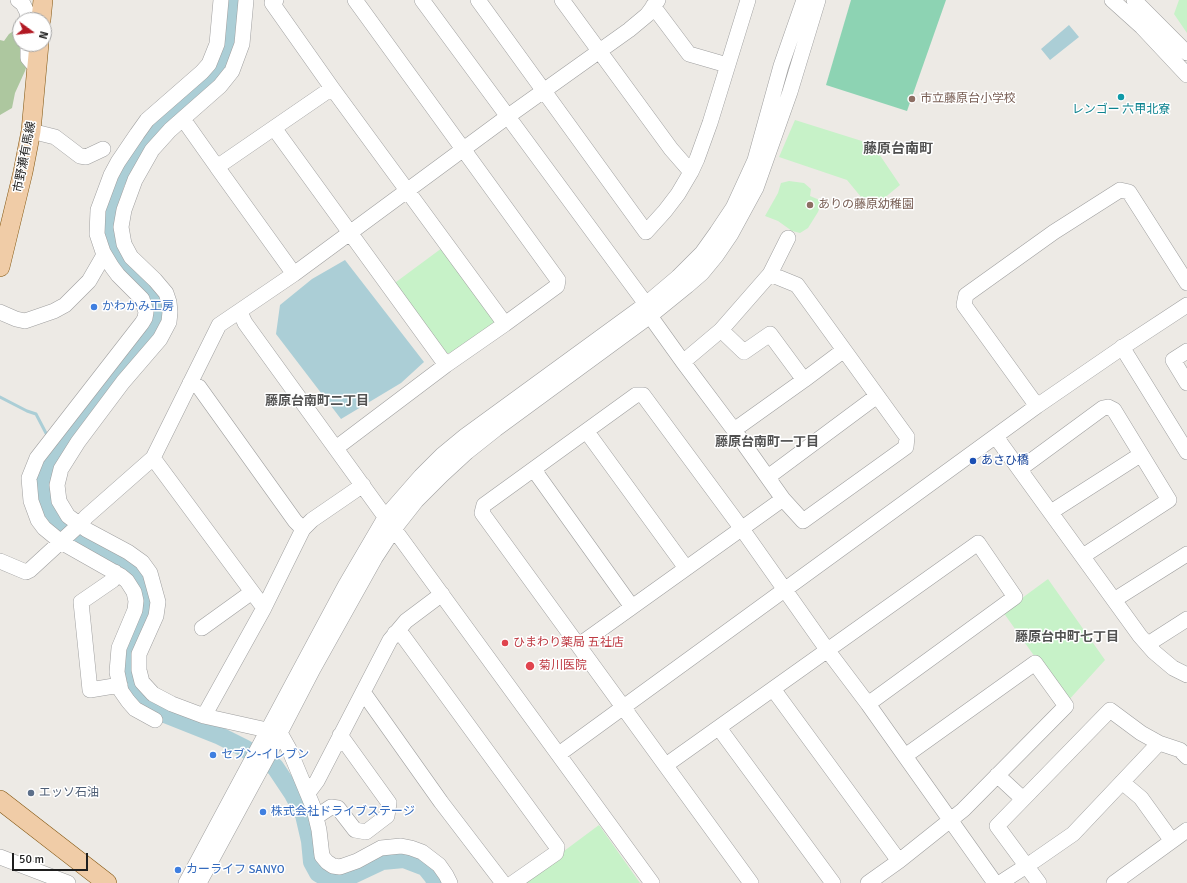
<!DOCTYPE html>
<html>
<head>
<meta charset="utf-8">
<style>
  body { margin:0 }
  #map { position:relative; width:1187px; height:883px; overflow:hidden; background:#edeae5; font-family:Signika,sans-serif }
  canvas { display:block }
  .north { position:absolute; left:12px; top:12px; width:40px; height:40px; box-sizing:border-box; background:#fff; border:1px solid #a5a5a5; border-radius:50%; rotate:105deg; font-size:11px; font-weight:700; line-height:16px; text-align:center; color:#1e1e1e }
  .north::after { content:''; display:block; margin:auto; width:14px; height:18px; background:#b21923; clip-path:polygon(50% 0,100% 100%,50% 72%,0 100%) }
  .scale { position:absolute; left:12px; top:853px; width:76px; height:18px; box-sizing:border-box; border:2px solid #1e1e1e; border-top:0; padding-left:5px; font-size:12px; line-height:14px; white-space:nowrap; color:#1e1e1e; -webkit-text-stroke:3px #fff; paint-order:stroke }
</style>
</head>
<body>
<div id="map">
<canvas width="1187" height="883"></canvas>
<div class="north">N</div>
<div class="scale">50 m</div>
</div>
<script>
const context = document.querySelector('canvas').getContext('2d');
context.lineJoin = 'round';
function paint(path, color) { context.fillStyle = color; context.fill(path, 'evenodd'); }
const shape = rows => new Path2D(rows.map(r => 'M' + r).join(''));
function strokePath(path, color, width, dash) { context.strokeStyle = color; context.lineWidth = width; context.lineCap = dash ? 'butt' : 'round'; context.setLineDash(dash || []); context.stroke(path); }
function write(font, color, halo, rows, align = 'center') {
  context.font = font + ' Signika,"Noto Sans JP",sans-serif'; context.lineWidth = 3; context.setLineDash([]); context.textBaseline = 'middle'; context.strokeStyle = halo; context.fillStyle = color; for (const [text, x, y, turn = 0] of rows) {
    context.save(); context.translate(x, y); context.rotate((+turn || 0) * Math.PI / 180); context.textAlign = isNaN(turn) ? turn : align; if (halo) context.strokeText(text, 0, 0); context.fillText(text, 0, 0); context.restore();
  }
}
paint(shape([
  [15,30,20,30,20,44,32,44,32,49,25,71,15,93,12,108,0,115,0,40,4,41,9,34]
]), '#adc79f');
paint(shape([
  [1179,0,1187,0,1187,33,1174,14],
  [795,120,865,142,877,151,900,185,871,209,847,180,779,157],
  [789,181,804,183,811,189,810,196,822,201,818,212,808,228,800,233,792,231,778,221,765,216,778,193,781,183],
  [442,248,495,319,493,325,453,353,445,353,392,285],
  [1048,579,1105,660,1067,702,1003,612],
  [599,825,640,883,521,883]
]), '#c7f2c8');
paint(shape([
  [851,0,946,0,907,111,826,85]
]), '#8dd3b3');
paint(shape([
  [1069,25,1079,37,1050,60,1041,49],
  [345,260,424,362,401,383,341,419,276,334,280,305,312,279]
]), '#abced6');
strokePath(shape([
  [0,397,27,411,36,414,48,437],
  [52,446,53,453]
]), '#abced6', 3);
strokePath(shape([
  [231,0,228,28,223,54,216,70,200,86,173,109,145,140,116,182,106,216,107,238,115,257,152,296,155,313,149,326,53,453,43,477,43,494,46,508,55,523,73,537,122,563,137,575,144,594,143,611,128,653,128,670,132,691,147,707,220,736,244,748,275,767,293,794,304,815,310,841,312,862,318,873,328,879,340,881,382,861,404,859,425,867,433,877,436,883]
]), '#abced6', 18);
const minor = shape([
  [18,0,23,4,27,12,28,20],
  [246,0,242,44,232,71,220,86,170,130,152,150,135,180,124,210,121,227,124,244,131,257,155,280,166,293,169,302,170,312,169,322,160,339,123,382,78,442,61,469,57,485,59,501,68,516,87,530,128,552,142,562,150,573,158,602,156,616,139,654,139,670,142,682,153,694,172,704,204,716,267,730],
  [276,0,272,3,332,88,505,324,446,365,336,448],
  [355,0,558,280,557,286,505,324],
  [422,0,646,304],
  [478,0,646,232,665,211,678,194,691,172,697,159,710,123,748,0],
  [562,0,671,149,691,172],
  [1112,0,1142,27,1187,75],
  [1134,0,1187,53],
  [653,6,689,54,727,65],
  [28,44,28,58,33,64,37,63],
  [183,119,217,167],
  [274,128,446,365],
  [31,131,55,137,80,156,86,157,103,149],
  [294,274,217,167,332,88],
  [0,312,16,319,25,321,54,311,65,305,89,281,104,255],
  [240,312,245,323,394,529,652,883],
  [650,316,683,362,734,430,783,499,803,521,906,447,907,437,797,285,770,274],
  [721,330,744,352,770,334,804,380],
  [1122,347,1187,452],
  [1187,351,1173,360,1187,383],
  [683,362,721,330,770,274,788,238],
  [190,383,199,387,295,521,303,529],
  [1037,406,964,305,966,295,1054,232,1120,190,1129,192,1187,283],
  [734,430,804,380,844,350],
  [587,432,686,568],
  [996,437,1140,636,1154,652,1173,668,1187,675],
  [153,458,264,608],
  [1020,469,1103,408,1108,407,1114,410,1169,500,1083,556],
  [534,470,632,607],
  [768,477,877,396],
  [1051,512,1140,455],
  [0,561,26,572,30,570,79,525,86,517,153,458,219,325,294,274,507,117,629,30,647,15,658,0],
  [115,572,113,580,81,602,90,690,120,685],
  [1114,600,1187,554],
  [202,628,252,592],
  [395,633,403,636,557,847,556,853,513,883],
  [1148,644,1187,619],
  [579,645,783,499],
  [773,689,899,861],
  [363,692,441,802,503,883],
  [204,716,264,608,303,529,312,520,363,485],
  [155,720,135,709,128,701,121,691,117,672,119,648,135,610,136,601,134,592,127,581,121,576,61,542,44,528,38,520,31,501,29,478,37,458,142,323,145,318,146,312,142,299,118,275,112,267,103,252,97,234,98,210,111,175,118,162,137,134,147,120,202,72,209,64,217,44,221,0],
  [719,728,833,883],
  [280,733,289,749,314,809,319,830,322,856,327,862,333,866,340,867,357,861,381,848,401,846,411,848,422,852,439,865,446,875,450,883],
  [559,754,1037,406,1120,349,1187,305],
  [666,765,978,543,1015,597,868,704],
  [997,775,1023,799],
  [1122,782,1141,798,1172,841],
  [308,793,317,781,390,640,406,621,442,594],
  [316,817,331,807,338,808,355,830,366,832,387,816,389,803,340,735],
  [0,857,68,883],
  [186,883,345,586,386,516,421,476,442,455,465,436,646,304,678,277,702,253,717,232,733,208,755,160,781,66,804,0],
  [199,883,270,752,313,669,375,558,394,529,416,501,442,475,467,452,496,429,650,316,687,286,702,273,716,256,731,234,756,188,790,92,818,0],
  [751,883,482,513,484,505,636,395,643,395,742,529,828,651,868,704,995,883],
  [868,883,899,861,963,810,1066,706,1035,663,905,756],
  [1000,883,1034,861,1073,834,1159,743],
  [1039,883,997,826,1110,710,1141,733,1159,743,1180,750,1187,757],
  [1114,883,1187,830]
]);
const major = shape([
  [41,20,43,0],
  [0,267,23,172,31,131,39,44],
  [0,800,107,883]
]);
strokePath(minor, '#9f9f9f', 16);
strokePath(major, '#845813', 20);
strokePath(minor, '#fff', 15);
strokePath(major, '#f0cca7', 19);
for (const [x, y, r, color] of [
  [1121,97,4,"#0f9aa8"],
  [912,99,4,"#8d6e63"],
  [810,205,4,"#8d6e63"],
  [94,307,4,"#3f7fe0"],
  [973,461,4,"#1a4fb4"],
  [505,643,4,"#e0444e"],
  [530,666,5,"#e0444e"],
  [213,755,4,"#3f7fe0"],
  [31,793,4,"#5c6f8a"],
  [263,812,4,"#3f7fe0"],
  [178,870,4,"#3f7fe0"]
]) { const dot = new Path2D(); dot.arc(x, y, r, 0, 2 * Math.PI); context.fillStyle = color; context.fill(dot); strokePath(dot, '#fff', 1.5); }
write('12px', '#785e54', '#fff', [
  ["市立藤原台小学校",920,99],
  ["ありの藤原幼稚園",818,205]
], 'left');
write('12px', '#0d838f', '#fff', [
  ["レンゴー 六甲北寮",1121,110]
]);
write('12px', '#1e1e1e', '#fff', [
  ["市野瀬有馬線",25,157,-79]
]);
write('12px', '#366cbe', '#fff', [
  ["かわかみ工房",102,307],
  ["セブン-イレブン",221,755],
  ["株式会社ドライブステージ",271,812],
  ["カーライフ SANYO",186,870]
], 'left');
write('12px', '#164399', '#fff', [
  ["あさひ橋",981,461]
], 'left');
write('12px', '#be3a42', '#fff', [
  ["ひまわり薬局 五社店",513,643],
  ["菊川医院",539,666]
], 'left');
write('12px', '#4e5e75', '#fff', [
  ["エッソ石油",39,793]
], 'left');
write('bold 13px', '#515151', '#fff', [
  ["藤原台南町二丁目",317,402],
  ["藤原台南町一丁目",767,443],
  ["藤原台中町七丁目",1067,638]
]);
write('bold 14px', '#515151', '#fff', [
  ["藤原台南町",898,149]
]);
</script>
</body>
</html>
